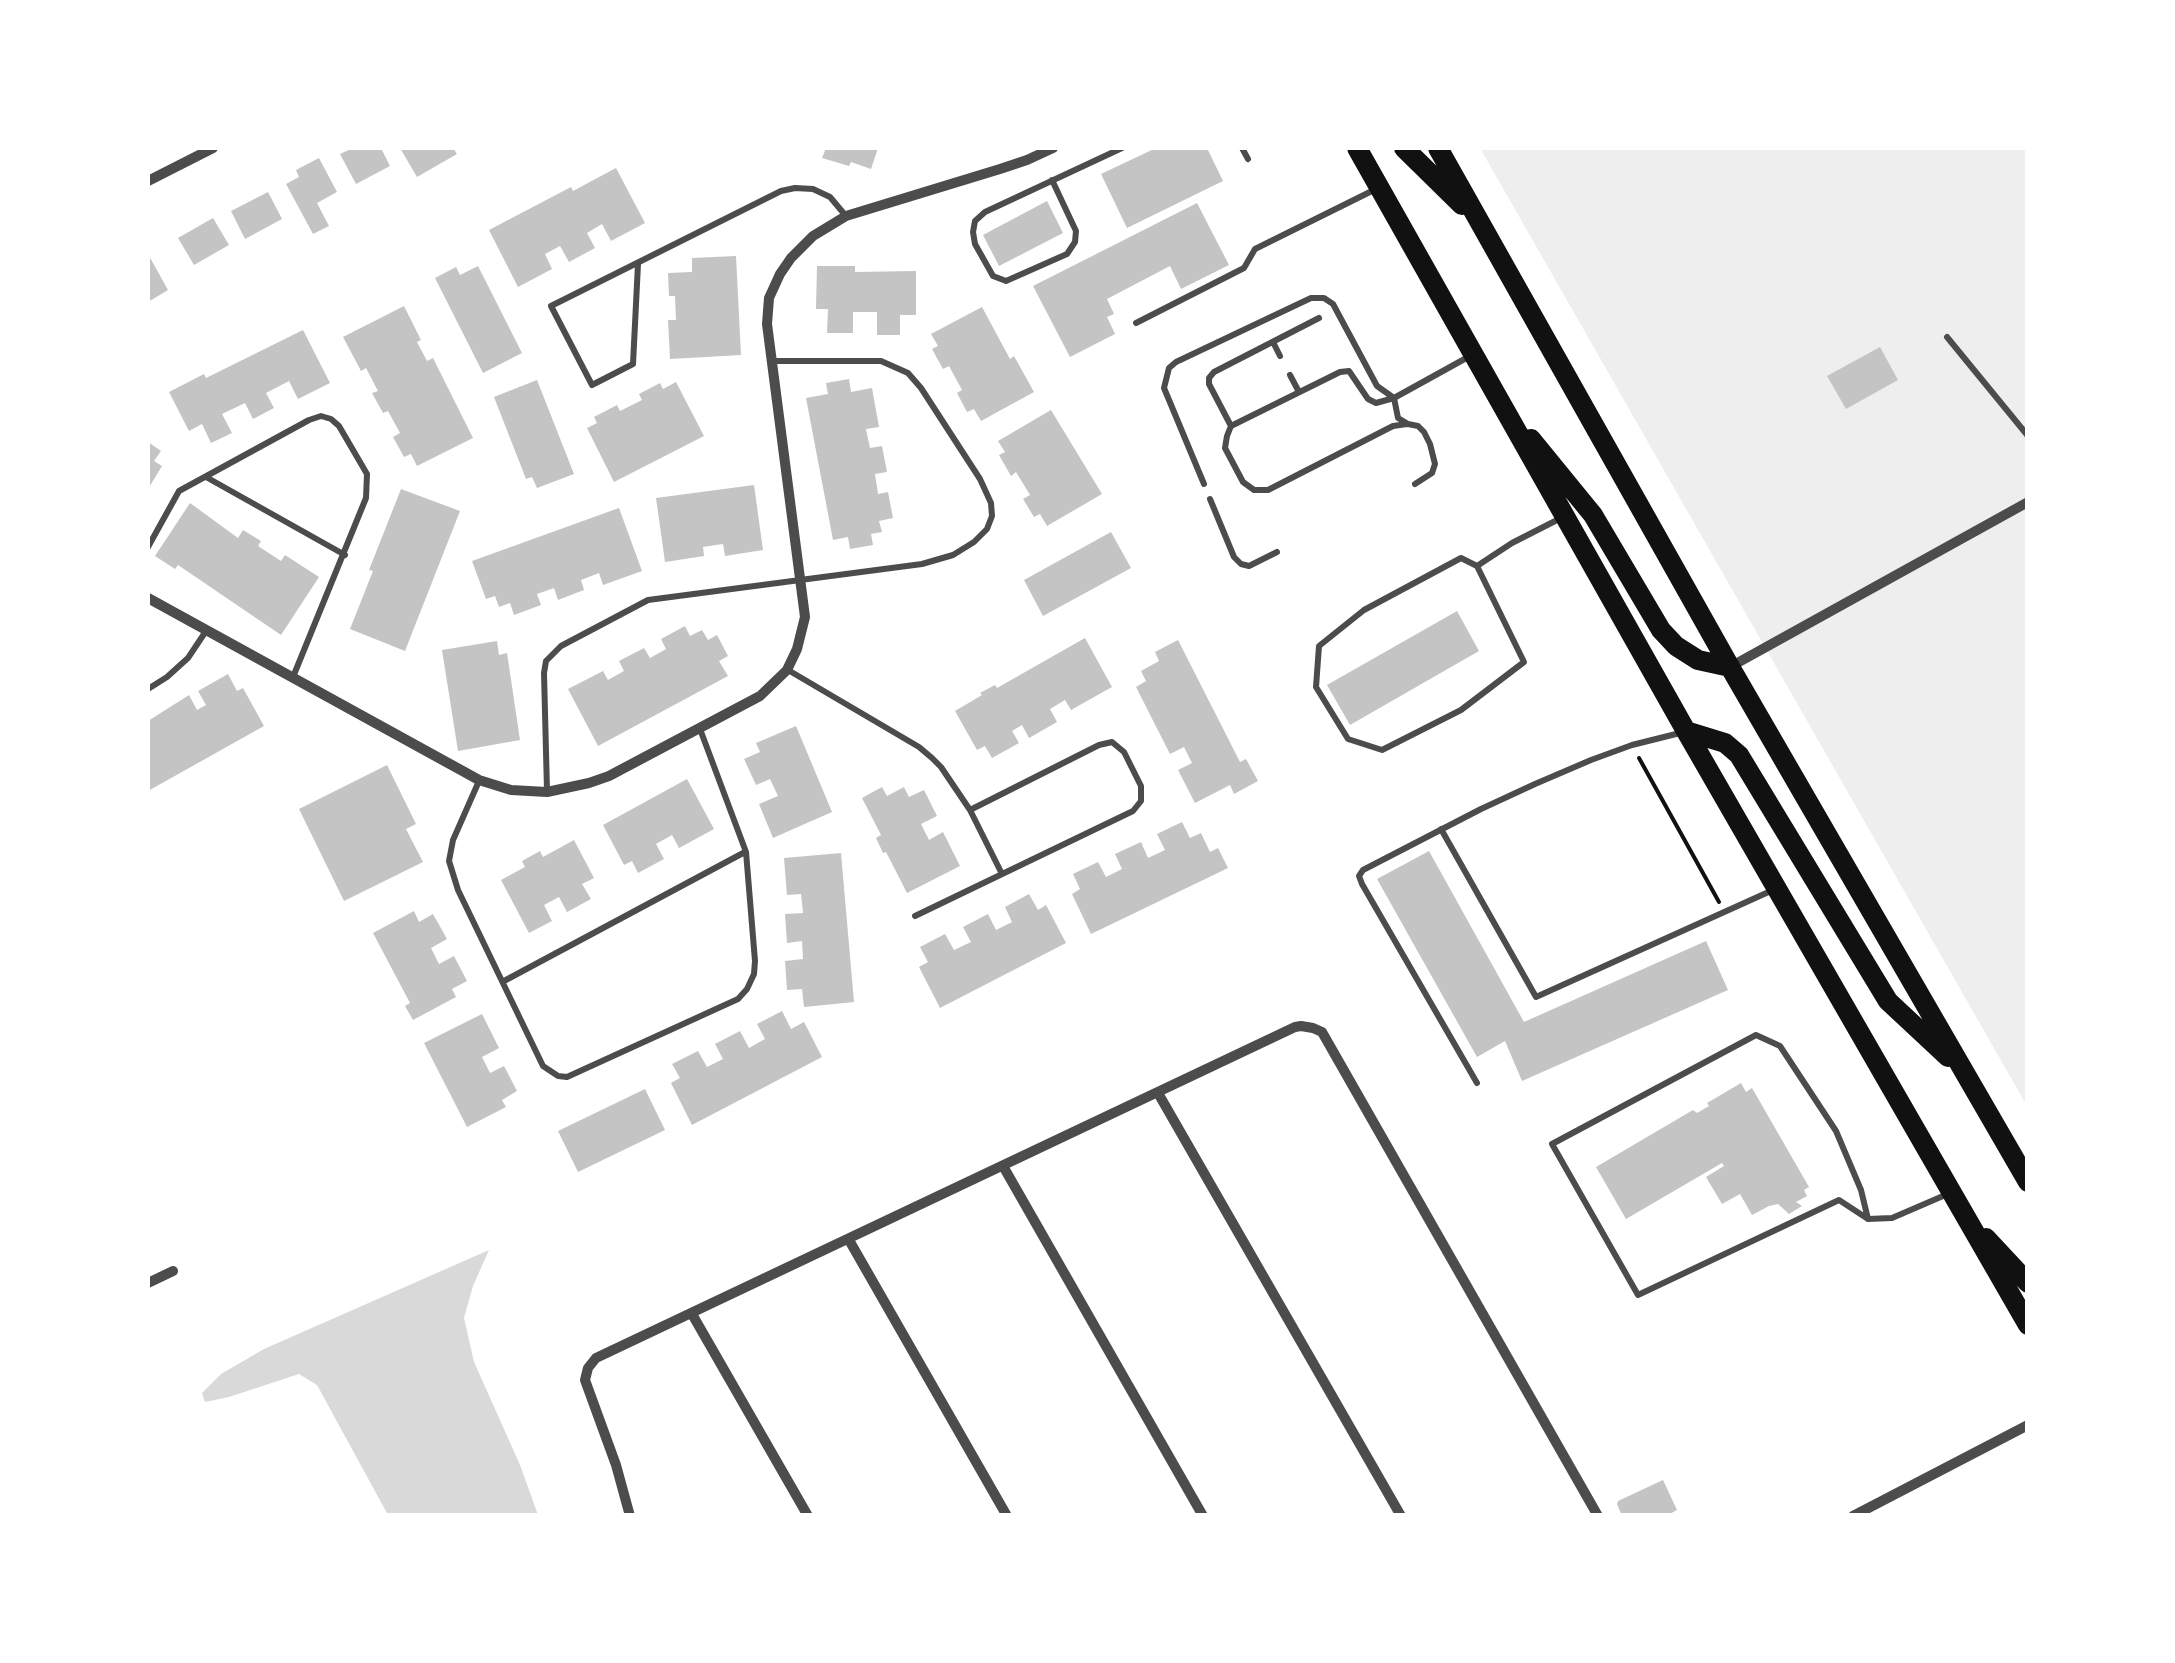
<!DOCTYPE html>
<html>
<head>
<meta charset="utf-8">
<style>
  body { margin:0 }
  #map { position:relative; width:2175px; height:1663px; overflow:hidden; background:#fff; font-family:"Noto Sans",sans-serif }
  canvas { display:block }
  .frame { position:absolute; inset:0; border:150px solid #fff; pointer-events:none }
</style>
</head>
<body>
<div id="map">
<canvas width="2175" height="1663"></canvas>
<div class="frame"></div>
</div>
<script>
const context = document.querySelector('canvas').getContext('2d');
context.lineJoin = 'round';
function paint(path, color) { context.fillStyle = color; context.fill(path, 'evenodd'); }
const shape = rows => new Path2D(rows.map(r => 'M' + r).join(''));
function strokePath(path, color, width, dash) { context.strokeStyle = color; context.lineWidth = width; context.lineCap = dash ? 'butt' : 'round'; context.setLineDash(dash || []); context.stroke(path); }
paint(shape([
  [1480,148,2027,148,2027,1106]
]), '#eee');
paint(shape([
  [489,1250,473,1286,464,1318,474,1362,520,1465,538,1515,388,1515,317,1385,299,1374,229,1397,205,1402,202,1393,221,1374,264,1349]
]), '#d9d9d9');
paint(shape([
  [353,148,381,148,390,166,356,184,340,154],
  [400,148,453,148,457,154,417,177],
  [826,148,878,148,871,169,851,162,849,166,822,158],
  [1156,148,1207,148,1223,181,1127,228,1101,174],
  [319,158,337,192,317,203,329,226,313,234,286,184,299,177,296,170],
  [616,168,645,223,611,241,602,224,587,233,595,248,569,262,560,246,545,254,552,269,518,287,489,230,571,187,573,191],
  [268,192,282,219,245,239,231,211],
  [1047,201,1063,233,999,266,983,235],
  [1197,203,1229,265,1181,289,1170,266,1107,299,1114,314,1107,317,1115,334,1070,357,1033,286],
  [213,218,229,245,194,265,178,238],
  [148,254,168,290,148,302],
  [736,256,741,355,670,359,668,320,676,320,675,296,669,296,668,273,692,272,692,258],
  [478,266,522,353,483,373,435,278,456,267,460,275],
  [817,266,855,266,855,272,916,271,916,315,900,315,900,335,877,335,877,312,853,312,853,333,827,333,828,309,816,309],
  [404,306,421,340,417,342,427,361,433,358,473,438,417,466,411,454,404,457,393,437,400,433,388,411,383,413,372,393,378,391,366,368,361,371,343,337],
  [982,307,1010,359,1014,356,1034,392,981,421,974,409,967,412,957,393,962,390,949,366,943,369,932,349,938,346,931,334],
  [303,330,330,383,298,399,289,381,266,393,274,408,253,419,245,403,222,414,232,433,211,443,202,424,189,431,169,392,204,374,206,378],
  [1880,347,1898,380,1846,409,1827,376],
  [849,379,851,392,872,388,879,427,866,429,870,448,882,446,887,472,875,474,878,494,888,492,893,518,879,521,882,532,871,534,873,545,850,549,848,537,833,540,806,398,828,394,826,383],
  [537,380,574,474,537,488,532,477,526,479,494,397],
  [676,382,704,436,614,482,587,428,597,423,594,417,617,405,620,411,642,400,639,394,660,383,663,389],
  [1051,410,1102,494,1047,526,1040,514,1034,517,1023,499,1030,495,1016,472,1011,476,999,455,1005,452,998,441],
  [148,442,161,451,154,461,162,466,148,489],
  [754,485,763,550,725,556,723,544,703,547,704,556,665,562,656,498],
  [401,489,460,511,405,651,350,629,373,571,369,570],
  [190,503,238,538,243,530,261,541,258,546,281,561,285,555,319,577,281,635,178,565,175,569,155,556],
  [619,508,642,571,603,585,599,573,581,580,584,590,558,600,554,588,537,594,541,605,514,615,510,603,499,607,495,596,486,599,472,561],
  [1111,532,1131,568,1043,616,1024,580],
  [1457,611,1479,651,1350,725,1327,685],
  [685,626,690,636,702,630,708,640,717,635,728,656,719,661,728,676,598,746,568,689,603,671,608,680,624,671,619,661,644,648,650,658,666,649,661,639],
  [1085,638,1112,687,1071,710,1065,700,1050,709,1057,722,1029,738,1022,725,1012,731,1019,743,992,758,985,746,977,750,955,711,982,695,980,693,995,685,997,688],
  [1178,640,1240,762,1246,759,1258,781,1234,794,1230,785,1195,803,1178,770,1192,763,1184,747,1170,754,1136,687,1146,681,1141,671,1159,661,1155,652],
  [497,641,499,655,507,653,520,740,458,751,442,650],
  [228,674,237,691,243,688,264,726,148,791,148,721,189,695,197,710,206,705,198,691],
  [796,726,832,812,773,838,759,804,778,796,770,779,756,785,744,759,760,752,756,743],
  [387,765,416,824,406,829,423,862,344,901,299,809],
  [687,779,714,829,679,848,672,835,656,844,664,859,638,873,632,861,624,865,603,825],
  [882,787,887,796,904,787,909,797,924,790,937,816,921,824,929,840,943,832,960,866,907,893,886,852,883,853,876,838,881,835,862,798],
  [1182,822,1190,838,1201,833,1210,852,1218,848,1228,868,1091,934,1072,894,1080,889,1073,874,1098,862,1106,877,1122,869,1115,854,1141,842,1148,858,1165,850,1157,834],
  [574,840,594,878,582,884,591,899,567,912,559,897,544,905,552,921,529,933,501,880,525,867,522,861,540,851,543,857],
  [1429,851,1524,1022,1706,941,1728,990,1522,1081,1505,1041,1477,1057,1377,879],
  [841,853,854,1002,804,1007,802,989,787,990,785,961,803,959,802,941,787,943,785,914,803,913,801,894,787,895,784,858],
  [1029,894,1038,910,1046,905,1066,943,940,1008,919,967,928,962,920,947,945,934,954,950,971,942,963,927,988,914,996,930,1012,922,1005,907],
  [414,911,419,922,433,914,447,939,431,948,439,964,454,956,467,981,452,989,456,997,413,1020,405,1006,410,1003,373,933],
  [782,1011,791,1029,804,1022,822,1057,692,1125,671,1083,680,1078,672,1064,698,1051,707,1067,723,1059,715,1044,740,1031,749,1048,765,1039,757,1024],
  [482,1014,499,1048,482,1057,490,1073,504,1066,517,1091,502,1100,506,1107,467,1127,424,1043],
  [1741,1083,1746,1092,1752,1088,1809,1187,1804,1190,1807,1196,1796,1202,1802,1206,1789,1214,1778,1204,1769,1206,1752,1215,1740,1194,1722,1204,1706,1177,1724,1166,1722,1163,1626,1219,1596,1167,1693,1110,1697,1113,1709,1106,1707,1103],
  [645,1089,665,1130,578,1172,558,1131],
  [1663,1480,1677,1510,1666,1516,1622,1516,1617,1504,1618,1501]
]), '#c4c4c4');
strokePath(shape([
  [1639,758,1719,902]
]), '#111', 4);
strokePath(shape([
  [1242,148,1248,159],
  [1052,180,1076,231,1075,242,1067,254,1006,281,993,276,975,244,973,232,975,221,985,212,1122,148],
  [638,264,633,364,592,385,551,306,781,191,795,188,813,189,830,197,846,216],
  [1136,323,1244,268,1255,249,1378,188],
  [1947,337,2028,436],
  [1273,342,1280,356],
  [1290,375,1299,392],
  [1407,424,1393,426,1268,490,1254,490,1243,482,1225,448,1227,436,1231,426,1340,372,1349,371,1368,399,1376,403,1394,398,1470,356],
  [1231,426,1209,384,1209,378,1214,372,1319,318],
  [206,477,345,555],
  [1204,484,1164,388,1169,368,1176,362,1311,298,1324,298,1333,304,1377,386,1394,398,1398,418,1408,424,1418,426,1424,432,1430,444,1435,464,1432,473,1415,484],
  [1210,499,1234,557,1241,564,1249,566,1277,552],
  [148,547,179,491,309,420,321,416,331,419,339,426,367,474,366,498,293,677],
  [1477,566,1461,558,1364,610,1319,646,1316,687,1348,739,1382,750,1461,710,1524,662,1477,566,1512,543,1563,517],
  [788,670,919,747,932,758,941,767,970,810,1002,874],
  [148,689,167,677,188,658,206,631],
  [479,781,453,840,449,861,458,890,543,1066,558,1076,567,1077,738,999,747,989,754,974,755,961,746,852,700,729],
  [547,791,544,673,546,661,561,646,648,600,922,564,953,555,974,542,987,529,992,516,991,503,980,479,921,388,908,373,881,361,773,361],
  [1441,829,1536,997,1773,890],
  [915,916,1133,811,1141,801,1141,786,1124,752,1112,742,1099,745,970,810],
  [504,981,745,852],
  [1477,1083,1362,884,1359,876,1363,870,1481,809,1535,784,1591,760,1632,745,1680,733],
  [1868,1219,1861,1190,1836,1131,1780,1046,1756,1035,1552,1144,1638,1295,1839,1200,1868,1219,1892,1218,1950,1193]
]), '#4c4c4c', 6);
strokePath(shape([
  [148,181,213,148],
  [148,598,479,780,511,790,547,792,589,783,609,776,760,696,787,670,797,649,805,617,767,324,769,298,780,274,791,258,813,236,846,216,1000,169,1027,160,1053,148],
  [1730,667,2028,502],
  [1158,1093,1401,1516],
  [1003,1166,1203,1516],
  [849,1240,1007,1516],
  [148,1283,173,1271],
  [692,1314,808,1516],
  [630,1516,616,1465,585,1380,588,1368,596,1358,1295,1027,1301,1026,1313,1028,1322,1032,1598,1516],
  [1853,1516,2028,1425]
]), '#4c4c4c', 10);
strokePath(shape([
  [1357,148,1686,731,2028,1325],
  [1404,148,1462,205],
  [1438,148,1730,667,2028,1182],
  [1531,439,1593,515,1661,630,1676,646,1698,660,1730,667],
  [1686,731,1725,743,1739,755,1888,1001,1948,1057],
  [1986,1238,2028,1283]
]), '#111', 20);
</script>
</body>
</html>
